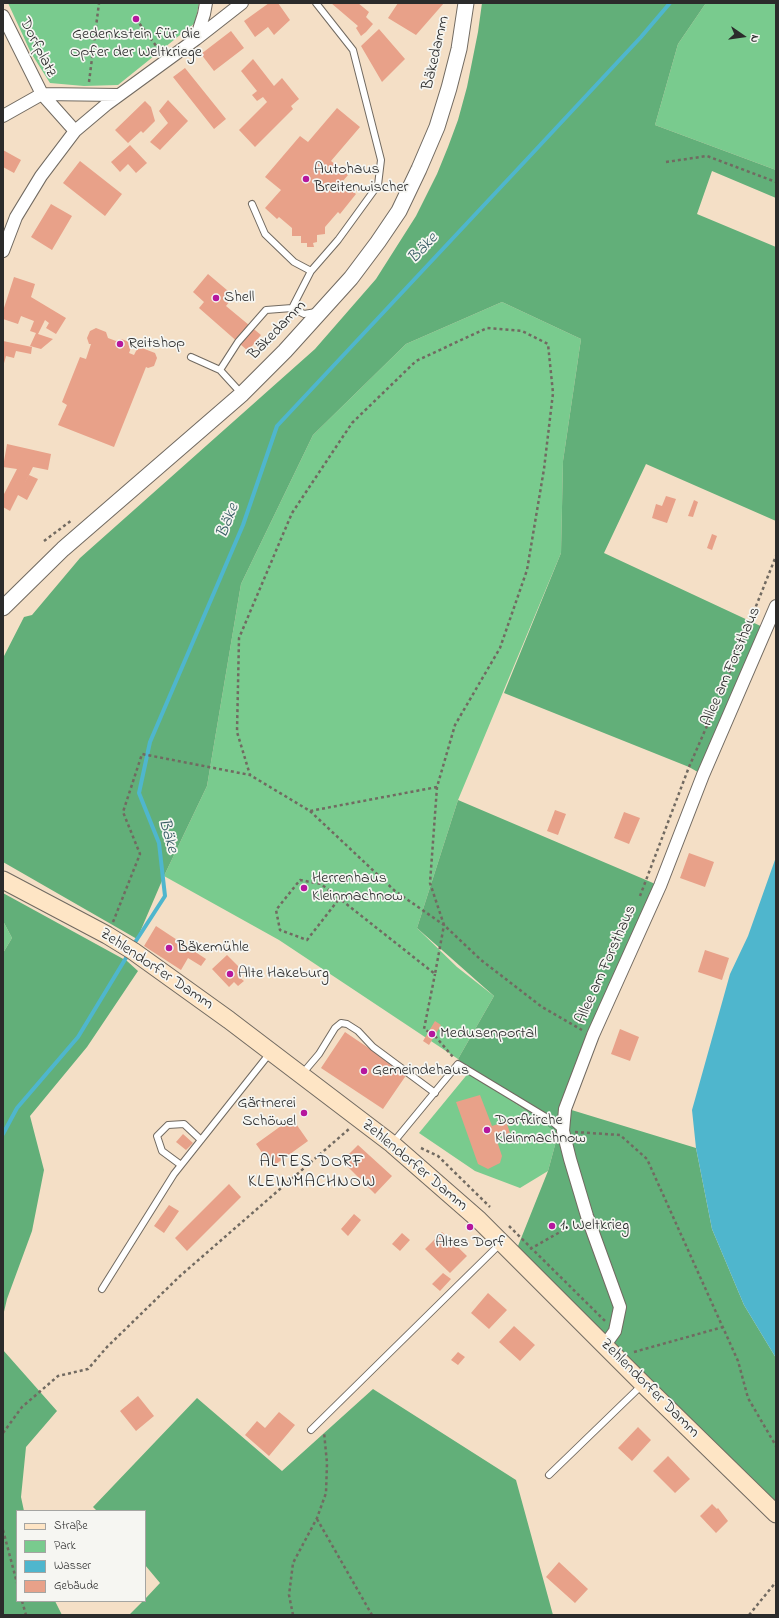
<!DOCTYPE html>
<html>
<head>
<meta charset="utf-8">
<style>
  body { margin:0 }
  #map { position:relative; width:779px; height:1618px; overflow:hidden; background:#f4dfc6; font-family:"Indie Flower",sans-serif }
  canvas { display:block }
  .frame { position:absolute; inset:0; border:4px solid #2b2b2b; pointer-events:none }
  .legend { position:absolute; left:16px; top:1510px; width:130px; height:92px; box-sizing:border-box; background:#f6f6f2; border:1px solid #a5a5a2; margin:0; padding:5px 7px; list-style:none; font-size:12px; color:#2b2b2b }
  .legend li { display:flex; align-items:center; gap:8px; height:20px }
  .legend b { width:20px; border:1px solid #a5a5a2 }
  .north { position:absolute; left:723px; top:16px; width:40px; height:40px; -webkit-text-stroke:3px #f6f6f2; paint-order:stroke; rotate:103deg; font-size:11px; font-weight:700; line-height:16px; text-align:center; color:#2b2b2b }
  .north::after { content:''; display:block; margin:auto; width:14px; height:18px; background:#2b2b2b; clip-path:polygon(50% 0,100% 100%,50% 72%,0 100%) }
</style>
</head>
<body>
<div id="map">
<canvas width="779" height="1618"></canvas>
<div class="frame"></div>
<ul class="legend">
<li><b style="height:5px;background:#fee5c5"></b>Straße</li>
<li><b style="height:11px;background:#79cb8e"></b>Park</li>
<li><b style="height:11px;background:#4fb6cd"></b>Wasser</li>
<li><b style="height:11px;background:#e8a189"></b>Gebäude</li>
</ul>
<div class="north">N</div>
</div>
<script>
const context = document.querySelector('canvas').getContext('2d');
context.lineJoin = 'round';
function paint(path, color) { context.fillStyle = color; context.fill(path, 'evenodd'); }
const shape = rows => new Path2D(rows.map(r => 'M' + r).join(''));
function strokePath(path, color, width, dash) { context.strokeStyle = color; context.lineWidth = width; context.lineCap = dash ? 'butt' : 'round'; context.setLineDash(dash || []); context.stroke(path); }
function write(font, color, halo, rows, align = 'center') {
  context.font = font + ' "Indie Flower",sans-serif'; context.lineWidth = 3.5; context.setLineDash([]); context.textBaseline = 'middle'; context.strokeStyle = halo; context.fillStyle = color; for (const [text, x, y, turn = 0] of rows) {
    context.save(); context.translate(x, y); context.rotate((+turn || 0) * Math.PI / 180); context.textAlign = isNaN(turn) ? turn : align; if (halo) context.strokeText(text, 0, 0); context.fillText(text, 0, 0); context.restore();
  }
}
paint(shape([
  [8,3,199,3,195,23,118,85,84,86,50,83,31,53],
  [706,3,776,3,776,170,655,125,678,44],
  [502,302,581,339,563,461,561,553,458,800,417,928,457,967,494,996,458,1059,279,940,164,876,207,786,241,584,313,435,406,344],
  [3,921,12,938,3,953],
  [470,1071,558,1134,548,1171,520,1188,475,1171,419,1133]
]), '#79cb8e');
paint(shape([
  [482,3,706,3,678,44,655,125,776,170,776,198,712,171,697,214,776,247,776,521,646,464,604,553,767,629,703,775,689,767,504,693,561,553,563,461,581,339,502,302,406,344,313,435,241,584,207,786,164,876,137,939,3,862,3,658,24,617,32,615,80,558,315,349,376,279,416,216,437,174,448,147,458,120,467,87,478,32],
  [458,800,660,886,565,1108,696,1148,712,1229,744,1305,776,1358,776,1514,514,1256,548,1171,558,1134,470,1071,458,1059,494,996,417,928],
  [3,893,127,961,138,971,87,1047,30,1116,44,1170,32,1231,7,1299,3,1316,3,953,12,938,3,921],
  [3,1350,57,1411,26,1447,21,1497,24,1511,17,1511,17,1601,55,1601,62,1615,3,1615],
  [373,1389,516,1480,553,1615,129,1615,143,1601,145,1601,145,1599,160,1583,145,1565,145,1511,97,1511,93,1507,197,1398,282,1471]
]), '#62af79');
paint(shape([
  [776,857,776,1358,744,1305,712,1229,696,1148,692,1110,730,974,748,936]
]), '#4fb6cd');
strokePath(shape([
  [132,947,165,896,159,843,139,793,150,742,243,525,277,426,529,157,641,37,670,3],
  [3,1134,17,1108,78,1037,129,953]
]), '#4fb6cd', 4);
paint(shape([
  [269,3,278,3,290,20,274,35,268,27,255,37,244,21],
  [331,3,358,3,369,12,366,17,373,24,366,32,361,36,356,28,358,26],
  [398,3,444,3,416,35,388,18],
  [379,29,405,59,382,82,361,46],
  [231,31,244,48,214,71,201,54],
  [253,59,274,86,282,78,299,99,291,106,293,109,255,147,239,130,267,102,263,97,257,101,252,95,257,91,241,71],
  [185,68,226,119,214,129,173,77],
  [168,100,188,121,160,150,150,142,168,123,159,111],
  [145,101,151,107,155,121,143,133,141,131,128,143,115,130],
  [337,108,360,127,331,161,348,175,342,182,356,194,340,214,338,212,325,227,325,234,317,235,317,242,313,243,314,247,307,247,307,243,301,243,301,236,292,236,292,228,279,217,277,219,265,208,281,190,265,177,300,136,308,142],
  [130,145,147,163,136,173,128,164,120,172,111,162],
  [3,150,21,160,14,173,3,167],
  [80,161,122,194,105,216,63,183],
  [51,204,72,216,52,250,31,237],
  [208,274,234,296,226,306,261,335,248,351,199,308,204,302,193,292],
  [14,277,35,284,31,297,66,318,56,334,46,328,49,323,45,320,38,334,53,339,41,349,30,346,36,333,30,331,34,321,21,316,18,324,3,319,3,311],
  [96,328,106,332,108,338,116,341,121,339,130,342,131,348,129,353,134,355,137,349,142,348,155,353,157,358,154,366,148,368,146,367,114,447,58,425,67,405,62,402,80,357,86,359,91,344,89,344,87,338,90,331],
  [3,341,32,347,31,354,16,351,14,358,6,356,3,367],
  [7,444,51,454,48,470,33,467,30,473,23,486,29,475,38,479,27,500,18,495,10,511,3,507,3,496,17,469,3,467],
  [666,496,676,499,667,523,652,518,656,504,662,506],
  [694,500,698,502,693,517,688,516],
  [712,534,717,536,712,550,707,548],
  [555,810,566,814,558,835,547,831],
  [624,812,640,818,629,844,614,838],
  [689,853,714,862,705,887,680,878],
  [156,926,206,959,201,966,188,958,181,970,144,946],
  [705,950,729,958,722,980,698,972],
  [227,955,244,972,239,977,244,981,238,986,234,982,229,987,212,969],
  [435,1021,441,1025,429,1045,423,1041],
  [620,1029,639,1037,630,1061,611,1054],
  [345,1032,407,1074,383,1109,321,1068],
  [480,1095,492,1126,506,1121,510,1133,496,1138,502,1156,500,1163,488,1169,478,1164,456,1102],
  [292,1118,308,1141,272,1167,256,1144],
  [183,1134,193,1143,186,1150,176,1142],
  [358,1145,392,1176,375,1194,342,1161],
  [229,1184,241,1197,187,1251,175,1238],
  [169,1205,179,1211,164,1233,154,1226],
  [354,1214,361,1220,348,1236,341,1229],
  [442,1232,467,1256,450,1273,425,1249],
  [402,1233,410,1240,400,1251,392,1244],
  [443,1273,451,1279,440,1291,432,1284],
  [488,1293,507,1310,489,1329,471,1313],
  [514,1326,535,1345,520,1361,499,1342],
  [458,1352,465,1357,458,1365,451,1360],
  [138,1396,154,1416,136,1431,120,1411],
  [279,1412,295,1425,269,1456,245,1435,257,1421,265,1428],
  [638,1427,651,1440,632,1461,618,1448],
  [668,1456,690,1479,675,1493,653,1471],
  [712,1504,717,1509,718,1508,728,1521,716,1533,700,1516],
  [559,1562,588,1589,575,1603,546,1577]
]), '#e8a189');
const service = shape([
  [252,204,265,234,294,262,311,271,338,240,378,185,381,160,353,50,316,3],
  [292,308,311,271],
  [191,357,220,370],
  [241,393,220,370,238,342,266,310,292,308,304,314,316,312],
  [302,1074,319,1054,335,1028,341,1023,347,1024,358,1031,373,1047,435,1093],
  [392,1144,458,1064,549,1119,563,1131],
  [181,1165,162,1151,157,1136,168,1125,184,1124,201,1140],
  [102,1289,174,1174,270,1053],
  [311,1430,500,1244],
  [549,1475,642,1385]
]);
const minor = shape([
  [3,16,42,94,75,131],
  [196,39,204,14,206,3],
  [42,94,119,95],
  [3,116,42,94],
  [3,251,16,217,41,176,75,131,107,104,196,39,242,3],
  [605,1345,615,1331,620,1307,587,1216,570,1159,563,1131,565,1109,593,1035,660,886,703,775,776,606]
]);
const tertiary = shape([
  [3,608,63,549,242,394,285,351,351,278,378,242,399,211,419,169,437,127,449,88,459,49,466,3]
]);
const secondary = shape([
  [3,880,107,935,133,951,229,1020,392,1144,479,1220,643,1384,776,1514]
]);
strokePath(service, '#716a61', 8);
strokePath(minor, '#716a61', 14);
strokePath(tertiary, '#716a61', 17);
strokePath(secondary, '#716a61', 19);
strokePath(shape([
  [136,19,160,51],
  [89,82,99,3],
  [666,162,707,156,776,182],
  [44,541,72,520],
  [437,787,310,811,250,775,237,732,239,638,292,513,352,423,416,361,487,328,522,331,548,344,553,393,544,469,527,570,500,648,455,725,437,787,430,883,444,925,481,960,542,1007,582,1030],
  [310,811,395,891,444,925,435,974,321,884,300,880,276,910,280,930,307,940,339,899],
  [640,896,689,767,723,689,776,556],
  [113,922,140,854,123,812,142,754,250,775],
  [429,1032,424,1029,435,974],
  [435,1036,453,1057],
  [575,1132,620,1135,647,1159,738,1361,748,1398,776,1446],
  [421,1148,438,1156,490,1207],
  [509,1226,605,1321],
  [530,1249,576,1223],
  [634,1352,723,1327],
  [3,1433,22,1407,58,1376,88,1369,107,1347,180,1276,349,1129],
  [317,1519,372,1615],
  [3,1530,17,1583],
  [22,1601,26,1615],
  [293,1615,289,1595,293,1563,317,1518,326,1493,327,1463,324,1432],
  [749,1615,776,1582]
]), '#716a61', 2.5, [3, 3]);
strokePath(service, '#fff', 6);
strokePath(minor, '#fff', 12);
strokePath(tertiary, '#fff', 15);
strokePath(secondary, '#fee5c5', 17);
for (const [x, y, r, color] of [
  [136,19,4,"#b5179e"],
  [306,179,4,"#b5179e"],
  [216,298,4,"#b5179e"],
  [120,344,4,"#b5179e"],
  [304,888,4,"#b5179e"],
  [169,948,4,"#b5179e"],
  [230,974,4,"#b5179e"],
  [432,1034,4,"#b5179e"],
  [364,1071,4,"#b5179e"],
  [304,1113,4,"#b5179e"],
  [487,1130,4,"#b5179e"],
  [552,1226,4,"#b5179e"],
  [470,1227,4,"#b5179e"]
]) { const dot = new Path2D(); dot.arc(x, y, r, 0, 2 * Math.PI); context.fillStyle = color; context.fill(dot); strokePath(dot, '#f6f6f2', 1.5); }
write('16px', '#2b2b2b', '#f6f6f2', [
  ["Gedenkstein für die",136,35,"center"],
  ["Opfer der Weltkriege",136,53,"center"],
  ["Autohaus",314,170],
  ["Breitenwischer",314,188],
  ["Shell",224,298],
  ["Reitshop",128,344],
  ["Herrenhaus",312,879],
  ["Kleinmachnow",312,897],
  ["Bäkemühle",177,948],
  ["Alte Hakeburg",238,974],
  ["Medusenportal",440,1034],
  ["Gemeindehaus",372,1071],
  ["Gärtnerei",296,1104,"right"],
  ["Schöwel",296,1122,"right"],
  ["Dorfkirche",495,1121],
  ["Kleinmachnow",495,1139],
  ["1. Weltkrieg",560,1226],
  ["Altes Dorf",470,1243,"center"]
], 'left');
write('16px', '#2b2b2b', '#f6f6f2', [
  ["Dorfplatz",37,48,63],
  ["Bäkedamm",437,53,-77],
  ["Bäkedamm",278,331,-46],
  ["Allee am Forsthaus",732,667,-67],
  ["Allee am Forsthaus",607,965,-66],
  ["Zehlendorfer Damm",156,970,34],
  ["Zehlendorfer Damm",414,1166,40],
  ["Zehlendorfer Damm",649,1389,45]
]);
write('italic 17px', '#385c64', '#f6f6f2', [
  ["Bäke",424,249,-47],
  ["Bäke",229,521,-69],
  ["Bäke",167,836,74]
]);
context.letterSpacing = '1px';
write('17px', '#2b2b2b', '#f6f6f2', [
  ["ALTES DORF",312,1163],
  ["KLEINMACHNOW",312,1183]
]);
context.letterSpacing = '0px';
</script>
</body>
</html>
